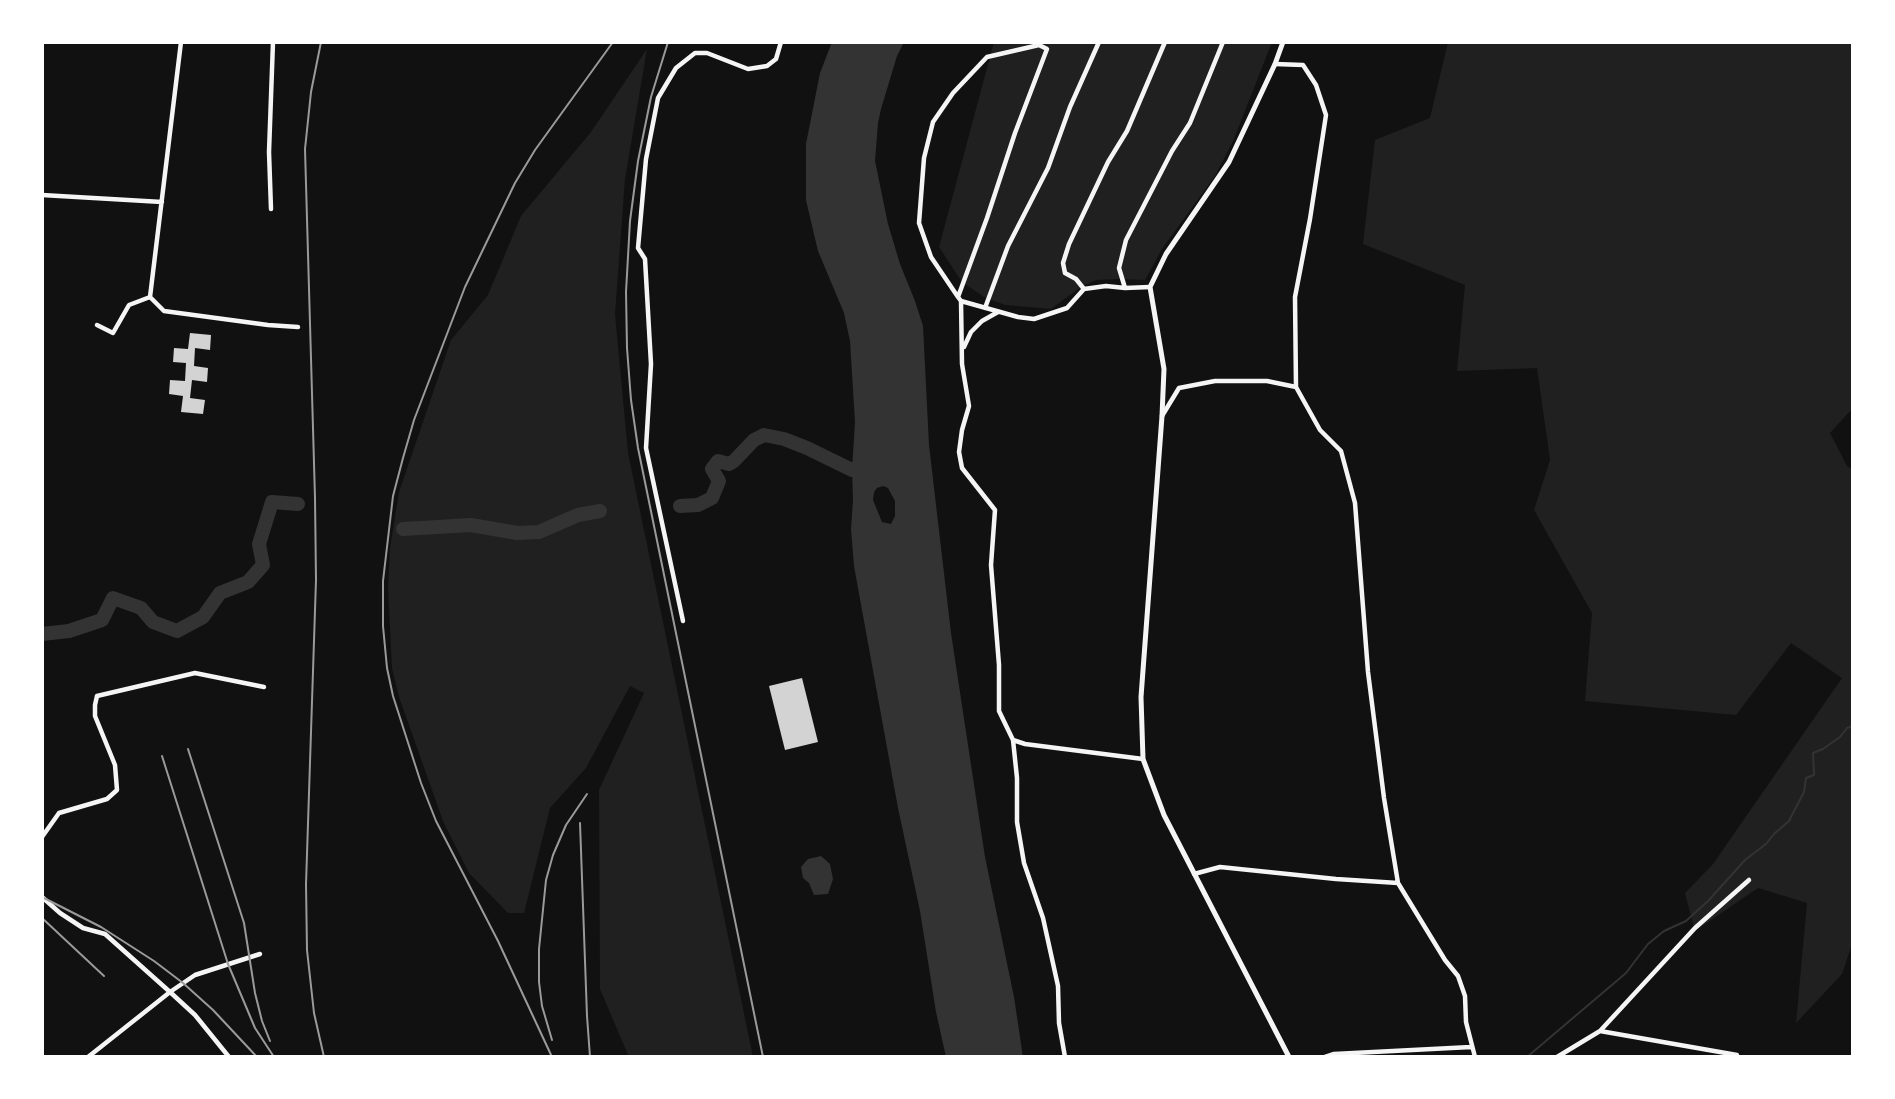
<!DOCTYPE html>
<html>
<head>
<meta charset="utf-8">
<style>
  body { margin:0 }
  #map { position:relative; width:1895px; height:1099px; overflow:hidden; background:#111; font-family:"IBM Plex Sans",sans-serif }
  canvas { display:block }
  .frame { position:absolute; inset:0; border:44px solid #fff; pointer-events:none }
</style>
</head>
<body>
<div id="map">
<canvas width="1895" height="1099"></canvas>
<div class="frame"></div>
</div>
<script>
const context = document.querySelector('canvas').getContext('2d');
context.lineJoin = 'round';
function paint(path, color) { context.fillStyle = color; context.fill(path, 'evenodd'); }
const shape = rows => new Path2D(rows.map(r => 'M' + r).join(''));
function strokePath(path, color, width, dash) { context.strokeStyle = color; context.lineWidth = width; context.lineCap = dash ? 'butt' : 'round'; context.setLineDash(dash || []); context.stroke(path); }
paint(shape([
  [994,42,1272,42,1234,139,1215,176,1162,249,1145,280,1118,279,1096,280,1081,287,1051,309,1005,305,984,297,962,282,939,247],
  [1448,42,1853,42,1853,408,1830,433,1847,466,1853,470,1853,941,1842,974,1796,1023,1807,903,1758,888,1695,931,1685,893,1713,864,1842,678,1791,643,1736,715,1585,701,1592,613,1534,510,1550,460,1537,368,1457,371,1465,285,1363,244,1375,140,1430,118],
  [647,49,625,179,615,314,628,453,753,1057,629,1057,600,989,599,790,644,693,630,686,586,768,550,808,524,913,508,913,469,873,443,821,399,697,392,668,388,588,390,548,399,492,451,340,488,295,521,216,591,132]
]), '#202020');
paint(shape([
  [832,42,904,42,897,56,881,109,878,123,875,161,888,224,900,264,915,301,923,326,929,445,951,633,985,857,1014,997,1023,1057,946,1057,936,1012,920,911,898,808,854,566,851,529,853,500,852,470,855,422,850,341,844,313,818,251,806,200,806,144,820,73],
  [883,486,888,488,895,501,895,516,891,524,882,522,873,500,874,492,877,488],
  [821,856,830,864,833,879,828,894,814,895,809,883,803,878,801,867,808,859]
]), '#333');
strokePath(shape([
  [1527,1057,1626,973,1648,944,1664,931,1686,921,1708,901,1745,860,1766,844,1774,834,1789,821,1804,792,1806,778,1814,775,1813,753,1823,749,1840,737,1847,728,1853,726]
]), '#333', 2);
strokePath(shape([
  [680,506,698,505,712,498,719,481,712,469,718,461,729,464,734,461,754,440,764,435,784,439,807,448,852,470,868,461],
  [403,529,471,525,517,533,539,532,578,515,600,511],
  [42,634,69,631,102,620,113,598,141,608,153,622,177,631,203,617,220,593,248,582,263,565,259,544,272,502,298,504]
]), '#333', 14);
paint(shape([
  [190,333,211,335,210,350,195,348,194,366,208,368,207,382,192,380,190,398,205,400,203,414,181,412,183,396,169,394,170,380,185,381,186,363,173,362,174,348,188,349],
  [802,678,818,742,785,750,769,686]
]), '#d3d3d3');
strokePath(shape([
  [1275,64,1303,65,1316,85,1326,115,1310,219,1295,297,1296,387,1320,430,1341,451,1355,503,1368,672,1384,798,1398,883,1445,960,1458,976,1465,996,1466,1022,1475,1057],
  [42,195,162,202],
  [271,209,269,152,273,42],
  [1125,288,1119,268,1126,240,1172,151,1190,123,1223,42],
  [1084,289,1076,279,1065,273,1063,263,1069,244,1108,162,1127,131,1165,42],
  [150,297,181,42],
  [150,297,164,311,268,325,298,327],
  [958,297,987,218,1015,133,1047,49,1039,45,987,57,953,93,933,122,924,158,919,223,931,257,958,297,961,301,1018,317,1034,319,1067,308,1084,289,1106,286,1125,288,1150,287],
  [961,301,962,364,969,406,962,430,959,452,962,468,995,510,991,565,999,665,999,711,1013,740,1017,778,1017,822,1024,863,1043,918,1058,986,1059,1023,1065,1057],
  [985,308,1008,246,1048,168,1070,107,1099,42],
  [97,325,113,333,129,305,150,297],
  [964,347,971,332,982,321,998,312],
  [1162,416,1179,388,1215,381,1267,381,1296,387],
  [683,621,646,448,651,364,645,259,638,248,646,159,658,98,676,68,695,53,707,53,748,69,767,66,776,59,781,42],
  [1013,740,1025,744,1143,759],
  [42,837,59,813,107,799,117,790,115,765,95,716,95,705,97,696,195,673,264,687],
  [1194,874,1220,867,1336,879,1398,883],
  [42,897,60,913,83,928,105,934,170,992,88,1057],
  [1600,1031,1737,1055,1737,1057],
  [229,1057,195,1015,170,992,195,975,260,954],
  [1325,1057,1334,1054,1471,1047],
  [1557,1057,1600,1031,1695,928,1749,880]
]), '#f5f5f5', 4.5);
strokePath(shape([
  [1283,42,1275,64,1229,162,1166,254,1150,287,1164,369,1162,416,1141,697,1143,759,1164,815,1289,1057]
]), '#f5f5f5', 5);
strokePath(shape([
  [321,42,311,92,305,149,315,498,316,580,306,884,307,950,314,1013,324,1057],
  [668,42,651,97,638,161,630,221,626,292,627,348,631,400,638,448,763,1057],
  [188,749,244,923,255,993,262,1021,270,1041],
  [162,756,228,964,255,1028,274,1057],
  [580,823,587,1016,590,1057],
  [42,897,101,927,154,961,183,983,213,1010,257,1057],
  [42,918,104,976],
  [552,1040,542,1006,539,982,539,949,546,880,553,855,566,825,587,794],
  [552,1057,498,941,436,821,421,783,393,696,387,668,383,626,383,581,393,496,403,458,414,420,465,287,515,183,535,150,613,42]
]), '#9a9a9a', 2);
</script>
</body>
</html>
